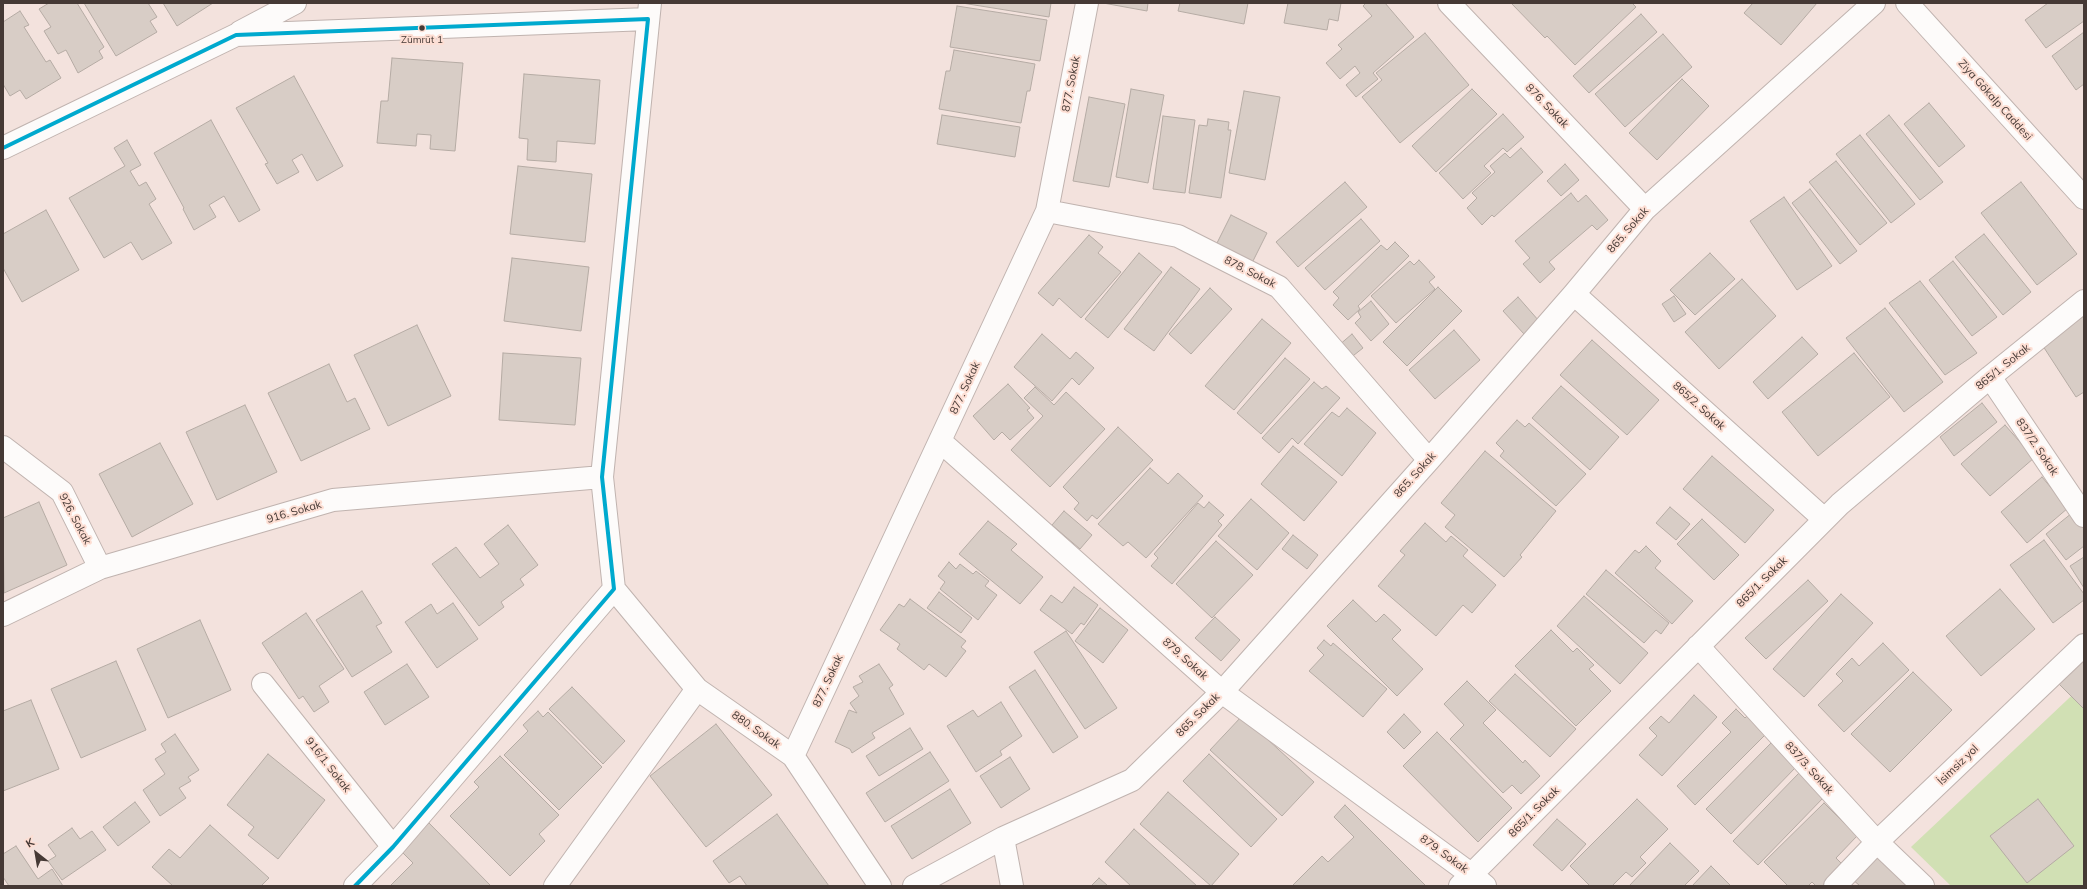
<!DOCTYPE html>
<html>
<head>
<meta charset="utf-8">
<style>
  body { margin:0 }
  #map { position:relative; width:2087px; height:889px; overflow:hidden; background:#f3e2dd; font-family:Mulish,sans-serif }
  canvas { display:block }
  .frame { position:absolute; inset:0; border:4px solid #453935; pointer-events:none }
  .north { position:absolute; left:16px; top:833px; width:40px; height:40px; -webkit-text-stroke:3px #fdded3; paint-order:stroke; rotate:329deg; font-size:11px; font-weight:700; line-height:16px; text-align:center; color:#453935 }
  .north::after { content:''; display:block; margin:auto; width:14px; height:18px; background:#453935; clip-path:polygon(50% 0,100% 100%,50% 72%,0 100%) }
</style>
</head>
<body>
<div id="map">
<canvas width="2087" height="889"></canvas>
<div class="frame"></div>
<div class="north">K</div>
</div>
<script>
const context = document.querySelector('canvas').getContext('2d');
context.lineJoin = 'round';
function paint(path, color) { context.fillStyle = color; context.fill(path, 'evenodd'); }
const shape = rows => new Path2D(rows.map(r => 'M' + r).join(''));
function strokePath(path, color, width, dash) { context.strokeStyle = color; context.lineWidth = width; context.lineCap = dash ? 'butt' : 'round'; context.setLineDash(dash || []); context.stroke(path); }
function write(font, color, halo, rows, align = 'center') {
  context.font = font + ' Mulish,sans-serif'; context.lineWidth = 4; context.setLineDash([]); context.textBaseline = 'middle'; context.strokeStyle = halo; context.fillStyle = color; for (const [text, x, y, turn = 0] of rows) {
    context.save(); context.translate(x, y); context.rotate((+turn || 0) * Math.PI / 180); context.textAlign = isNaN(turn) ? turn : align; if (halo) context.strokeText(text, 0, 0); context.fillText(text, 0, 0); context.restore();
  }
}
paint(shape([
  [2084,684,2084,886,1951,886,1911,847]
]), '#d1e0b4');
const building = shape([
  [49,3,77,3,104,47,99,51,103,58,78,73,66,50,58,54,44,31,51,27,39,9,49,3],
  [84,3,148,3,157,17,150,21,157,32,116,56,84,3],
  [163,3,213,3,177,26,163,3],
  [962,3,1051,3,1049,17,962,3],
  [1103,3,1148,3,1147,11,1103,3],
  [1180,3,1248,3,1244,24,1178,11,1180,3],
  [1288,3,1341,3,1338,21,1329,19,1327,30,1284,23,1288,3],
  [1366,3,1385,3,1414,37,1373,73,1378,79,1356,97,1346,85,1360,73,1355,66,1340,79,1326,63,1342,49,1338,45,1372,16,1363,6,1366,3],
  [1511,3,1632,3,1636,7,1575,65,1547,36,1545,38,1511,3],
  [1753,3,1817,3,1781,45,1744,13,1753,3],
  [2048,3,2084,3,2084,21,2046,48,2025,20,2048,3],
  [957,6,1047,20,1040,61,950,47,957,6],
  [20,11,29,25,24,27,46,62,50,60,61,78,26,99,20,90,10,96,3,84,3,22,20,11],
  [1641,14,1657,32,1589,93,1573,76,1641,14],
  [2084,32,2084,84,2076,90,2052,56,2084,32],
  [1425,33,1469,85,1400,143,1362,97,1382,80,1376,73,1425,33],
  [1663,34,1692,67,1625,127,1595,94,1663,34],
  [954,50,1035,64,1030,91,1027,91,1021,123,939,109,946,71,950,71,954,50],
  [392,58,463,63,455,151,430,149,431,135,417,134,416,146,377,143,381,101,388,101,392,58],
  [524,74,600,80,595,144,557,141,556,162,527,160,528,139,519,138,524,74],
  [294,76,343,166,317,181,302,154,292,160,299,172,277,184,265,164,268,163,236,108,294,76],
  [1682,79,1709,106,1657,160,1629,133,1682,79],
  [1131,89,1164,95,1148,183,1116,177,1131,89],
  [1472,89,1497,114,1436,172,1412,146,1472,89],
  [1244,91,1280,97,1265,180,1229,173,1244,91],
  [1089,97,1125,104,1109,187,1073,181,1089,97],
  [1929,103,1965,146,1939,167,1904,124,1929,103],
  [1503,114,1524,137,1507,152,1503,148,1484,166,1491,173,1463,199,1439,173,1503,114],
  [942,115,1020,127,1015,157,937,144,942,115],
  [1889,115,1943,182,1920,200,1866,134,1889,115],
  [1163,116,1195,120,1185,193,1153,189,1163,116],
  [1208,119,1229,122,1228,130,1231,130,1221,198,1189,193,1199,125,1207,126,1208,119],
  [211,120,260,210,239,222,224,196,209,205,216,217,194,230,183,209,184,208,154,153,211,120],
  [1860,135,1915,204,1891,223,1836,154,1860,135],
  [127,140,141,165,130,171,139,186,146,182,156,199,149,204,172,243,142,260,131,242,104,258,69,198,125,166,114,148,127,140],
  [1521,148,1543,172,1494,217,1492,215,1482,225,1467,208,1477,198,1472,193,1495,172,1490,166,1505,153,1510,158,1521,148],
  [1836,161,1887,223,1860,245,1809,182,1836,161],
  [1565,164,1579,180,1561,196,1547,181,1565,164],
  [518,166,592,174,585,242,510,234,518,166],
  [1345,182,1367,207,1298,267,1276,242,1345,182],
  [2021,182,2077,254,2037,285,1981,213,2021,182],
  [1810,189,1857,251,1840,264,1792,203,1810,189],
  [1571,193,1578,202,1586,195,1608,220,1597,230,1592,225,1549,262,1555,269,1540,283,1523,264,1530,258,1515,241,1571,193],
  [1784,197,1832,266,1797,290,1750,221,1784,197],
  [46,210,79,270,22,302,3,268,3,234,46,210],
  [1231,215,1267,233,1252,263,1216,245,1231,215],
  [1361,219,1380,241,1325,290,1305,268,1361,219],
  [1984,234,2031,292,2003,315,1955,257,1984,234],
  [1089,235,1103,247,1098,253,1121,272,1081,318,1059,298,1053,306,1038,293,1089,235],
  [1395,242,1409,256,1358,306,1360,309,1348,320,1333,305,1339,298,1333,292,1381,245,1387,250,1395,242],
  [1139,253,1162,272,1108,338,1085,319,1139,253],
  [1710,253,1735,279,1695,315,1670,290,1710,253],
  [512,258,589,267,581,331,504,321,512,258],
  [1419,260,1435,277,1429,282,1435,289,1396,323,1371,296,1410,261,1414,265,1419,260],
  [1953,261,1997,317,1972,336,1929,280,1953,261],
  [1171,267,1200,289,1154,351,1124,329,1171,267],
  [1742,279,1776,316,1719,369,1685,332,1742,279],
  [1920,281,1977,353,1945,375,1889,303,1920,281],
  [1438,287,1462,311,1407,366,1383,342,1438,287],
  [1210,288,1232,309,1191,354,1169,334,1210,288],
  [1674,296,1686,314,1674,322,1662,304,1674,296],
  [1518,297,1539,321,1524,334,1503,311,1518,297],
  [1371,301,1389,324,1371,341,1355,323,1361,317,1358,312,1371,301],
  [1885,308,1943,382,1904,412,1846,338,1885,308],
  [2084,316,2084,392,2076,397,2041,343,2084,316],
  [1262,319,1291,343,1234,410,1205,386,1262,319],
  [417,325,451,396,388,426,354,355,417,325],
  [1454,330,1480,360,1435,399,1409,370,1454,330],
  [1042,334,1070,359,1076,352,1094,368,1079,385,1072,378,1052,401,1014,367,1042,334],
  [1352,334,1363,348,1349,359,1338,346,1352,334],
  [1802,337,1818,354,1768,399,1753,382,1802,337],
  [1592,340,1659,400,1627,435,1560,375,1592,340],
  [503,353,581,358,575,425,499,420,503,353],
  [1854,353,1890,397,1818,456,1782,412,1854,353],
  [1285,358,1310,379,1261,434,1237,413,1285,358],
  [329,364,347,402,355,398,370,429,301,461,268,393,329,364],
  [1314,382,1322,389,1326,386,1340,398,1298,444,1292,438,1279,453,1262,438,1314,382],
  [1008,384,1030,408,1027,410,1034,418,1010,440,1002,432,994,440,973,416,1008,384],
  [1561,386,1619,437,1590,470,1532,418,1561,386],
  [1035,387,1054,405,1066,392,1105,429,1050,487,1011,450,1043,416,1024,398,1035,387],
  [1982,403,1997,422,1954,456,1940,437,1982,403],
  [245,405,277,472,217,500,186,432,245,405],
  [1347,408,1376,433,1342,476,1304,444,1332,412,1339,417,1347,408],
  [1517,420,1525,427,1529,423,1586,474,1556,506,1500,456,1504,451,1496,443,1517,420],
  [2005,425,2034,458,1990,496,1961,464,2005,425],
  [1118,427,1153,460,1097,519,1092,515,1087,521,1074,509,1079,503,1063,487,1118,427],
  [160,443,193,504,132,537,99,474,160,443],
  [1293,446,1337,482,1304,521,1261,484,1293,446],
  [1485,451,1556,511,1520,555,1522,557,1504,577,1445,527,1455,515,1441,503,1485,451],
  [1712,456,1774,510,1745,543,1683,489,1712,456],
  [1150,468,1168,484,1178,473,1203,496,1146,558,1128,542,1123,546,1098,524,1150,468],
  [2042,477,2068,508,2027,543,2001,512,2042,477],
  [1251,499,1289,533,1257,570,1218,536,1251,499],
  [39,502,67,565,4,593,3,518,39,502],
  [1209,502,1224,515,1218,521,1222,525,1172,584,1151,566,1158,558,1154,554,1198,503,1204,508,1209,502],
  [1670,507,1690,524,1676,540,1656,523,1670,507],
  [1064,511,1092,535,1080,549,1052,525,1064,511],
  [2072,513,2084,529,2084,546,2066,560,2046,534,2072,513],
  [1702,519,1739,555,1714,580,1677,544,1702,519],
  [988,521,1017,544,1011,550,1043,577,1020,604,959,554,988,521],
  [1425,523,1446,542,1451,536,1468,550,1463,556,1496,585,1472,613,1463,605,1436,636,1378,586,1405,555,1400,551,1425,523],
  [508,525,538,565,520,579,524,585,501,602,504,607,479,626,432,564,456,547,480,578,499,564,484,544,508,525],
  [1293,535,1318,555,1307,569,1282,549,1293,535],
  [2044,540,2084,594,2084,600,2053,623,2010,565,2044,540],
  [1216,541,1253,575,1212,618,1176,584,1216,541],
  [1646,546,1661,561,1655,568,1693,601,1672,624,1615,573,1635,550,1639,553,1646,546],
  [2084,557,2084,588,2070,566,2084,557],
  [949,562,956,569,960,564,973,574,976,571,989,581,985,586,997,595,978,620,940,589,945,582,938,576,949,562],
  [1606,570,1669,623,1661,634,1656,630,1644,643,1586,594,1606,570],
  [1808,580,1828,601,1766,659,1745,638,1808,580],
  [1074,587,1098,605,1084,625,1081,623,1072,634,1040,610,1051,595,1062,603,1074,587],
  [2000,589,2035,629,1981,676,1946,636,2000,589],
  [362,591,382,623,376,626,392,652,352,677,316,620,362,591],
  [939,592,972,618,961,633,927,608,939,592],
  [1841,594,1873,623,1804,697,1773,669,1841,594],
  [1584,596,1648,653,1620,684,1557,626,1584,596],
  [910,599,966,641,961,647,966,651,946,677,929,664,924,670,897,649,900,644,880,630,899,604,904,607,910,599],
  [1353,600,1376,622,1384,614,1401,630,1392,639,1423,669,1397,696,1327,626,1353,600],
  [453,603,478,639,437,668,405,622,431,604,437,614,453,603],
  [1100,608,1128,630,1103,663,1075,641,1100,608],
  [306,613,344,669,319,686,329,702,314,712,303,696,299,699,262,643,306,613],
  [1215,617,1240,640,1221,661,1195,638,1215,617],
  [200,620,231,690,168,718,137,649,200,620],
  [1551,630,1573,652,1577,648,1594,665,1589,669,1611,691,1576,726,1515,666,1551,630],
  [1066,631,1117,708,1085,729,1034,652,1066,631],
  [1324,640,1331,646,1333,643,1387,689,1363,717,1309,671,1324,655,1317,648,1324,640],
  [1883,643,1909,670,1844,732,1818,705,1843,681,1836,674,1852,658,1859,666,1883,643],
  [2084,660,2084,709,2059,684,2084,660],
  [116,661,146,730,81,758,51,689,116,661],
  [407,664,429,697,385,725,364,692,407,664],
  [879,664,893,685,889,688,904,714,872,733,875,738,852,753,850,749,835,742,849,710,857,713,850,703,859,696,853,687,863,682,859,676,879,664],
  [1035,670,1078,737,1053,753,1009,687,1035,670],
  [1913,672,1952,710,1890,772,1851,734,1913,672],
  [1515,674,1576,729,1550,757,1489,701,1515,674],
  [1467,681,1496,710,1483,723,1523,763,1525,760,1540,776,1521,794,1512,785,1503,793,1450,739,1464,725,1444,704,1467,681],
  [572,687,625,741,603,764,549,709,572,687],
  [1694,695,1717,717,1662,776,1639,755,1657,736,1649,728,1661,716,1669,723,1694,695],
  [31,700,59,769,3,791,3,711,31,700],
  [1001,702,1022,736,1000,751,1002,755,976,772,947,726,973,710,978,717,1001,702],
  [1736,709,1745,718,1747,716,1766,734,1695,805,1677,786,1731,732,1722,723,1736,709],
  [538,711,543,717,548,712,602,767,559,810,504,755,528,731,523,725,538,711],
  [1404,714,1421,732,1404,749,1387,732,1404,714],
  [1242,716,1314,782,1282,816,1210,750,1242,716],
  [716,724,772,795,706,847,650,776,716,724],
  [910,728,923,749,879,776,866,756,910,728],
  [1437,732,1512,808,1478,842,1403,766,1437,732],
  [175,734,199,770,188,777,191,781,179,788,186,798,160,816,143,790,165,774,155,759,166,752,161,744,175,734],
  [1771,743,1796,767,1731,834,1706,809,1771,743],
  [930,752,949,781,885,822,866,793,930,752],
  [268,754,325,800,278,859,248,835,254,827,227,805,268,754],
  [1209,754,1277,819,1251,847,1183,781,1209,754],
  [500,756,559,815,539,834,545,841,510,876,450,816,479,787,474,782,500,756],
  [1010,757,1030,789,1001,808,980,776,1010,757],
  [1800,772,1825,796,1758,865,1733,841,1800,772],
  [950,789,971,823,912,859,891,826,950,789],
  [1168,792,1239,854,1211,886,1140,824,1168,792],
  [1637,799,1668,829,1640,857,1646,863,1632,877,1626,872,1612,886,1590,886,1570,866,1637,799],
  [2038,799,2074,846,2027,883,1990,836,2038,799],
  [135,802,150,822,118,846,103,827,135,802],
  [1824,803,1857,836,1836,858,1845,867,1827,886,1816,886,1812,882,1808,886,1788,886,1764,862,1824,803],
  [1345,805,1426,886,1292,886,1322,856,1328,862,1354,837,1334,817,1345,805],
  [777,814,829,886,747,886,740,876,729,883,713,861,777,814],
  [1557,819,1586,844,1562,871,1533,845,1557,819],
  [429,823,491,886,390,886,413,863,401,851,429,823],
  [210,825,269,878,261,886,173,886,152,867,169,849,180,858,210,825],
  [72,828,80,839,92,831,106,850,62,880,48,861,56,856,48,845,72,828],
  [1134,829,1197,886,1131,886,1105,862,1134,829],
  [1670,843,1699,871,1684,886,1629,886,1670,843],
  [16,846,38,879,52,869,63,886,9,886,3,877,3,854,16,846],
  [1877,848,1921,886,1860,886,1851,878,1877,848],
  [1711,866,1731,886,1692,886,1711,866],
  [1099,878,1108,886,1091,886,1099,878]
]);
paint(building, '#d8cdc6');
strokePath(building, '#b5aba4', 1);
const minor = shape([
  [1449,3,1645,209],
  [240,32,295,3],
  [3,148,236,35,648,19],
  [1047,211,1178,236,1279,287,1429,460],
  [1574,294,1824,519],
  [1990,377,2084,516],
  [940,441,1222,692,1472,875,1485,886],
  [3,447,62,492,100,568],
  [614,589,697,689,793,756,880,886],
  [3,615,100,568,333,500,602,477],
  [1698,646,1877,842,1923,886],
  [263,684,393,847],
  [793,756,1047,211,1087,3],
  [1003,838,1012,886],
  [355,886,393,847,614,589,602,477,650,3],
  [555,886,697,689],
  [914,886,1003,838,1132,780,1222,692,1429,460,1574,294,1645,209,1874,3],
  [1460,886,1840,504,1990,377,2084,301],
  [1835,886,1877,842,2084,645]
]);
const major = shape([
  [1907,3,2084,198]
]);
strokePath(minor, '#c0b3af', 24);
strokePath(major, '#c0b3af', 24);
strokePath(minor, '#fdfbfa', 22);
strokePath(major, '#fdfbfa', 22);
strokePath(shape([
  [3,148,236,35,648,19,602,477,614,589,393,847,355,886]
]), '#00a9ce', 4);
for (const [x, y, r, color] of [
  [422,28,3.5,"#453935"]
]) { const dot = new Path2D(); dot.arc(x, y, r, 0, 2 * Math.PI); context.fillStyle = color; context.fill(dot); strokePath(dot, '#fdded3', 1.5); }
write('10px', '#453935', '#fdded3', [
  ["Zümrüt 1",422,40]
]);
write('11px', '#453935', '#fdded3', [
  ["877. Sokak",1071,84,-79],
  ["Ziya Gökalp Caddesi",1995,100,48],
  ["876. Sokak",1547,106,46],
  ["865. Sokak",1628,230,-49],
  ["878. Sokak",1250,272,27],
  ["865/1. Sokak",2003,367,-39],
  ["877. Sokak",965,388,-65],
  ["865/2. Sokak",1699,406,42],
  ["837/2. Sokak",2037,447,56],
  ["865. Sokak",1415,475,-48],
  ["916. Sokak",294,512,-16],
  ["926. Sokak",75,519,62],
  ["865/1. Sokak",1762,582,-45],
  ["879. Sokak",1185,659,42],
  ["877. Sokak",828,681,-65],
  ["865. Sokak",1198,715,-45],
  ["880. Sokak",756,730,35],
  ["916/1. Sokak",328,765,52],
  ["İsimsiz yol",1958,765,-44],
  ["837/3. Sokak",1809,768,48],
  ["865/1. Sokak",1534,812,-45],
  ["879. Sokak",1444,854,36]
]);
</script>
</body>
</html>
